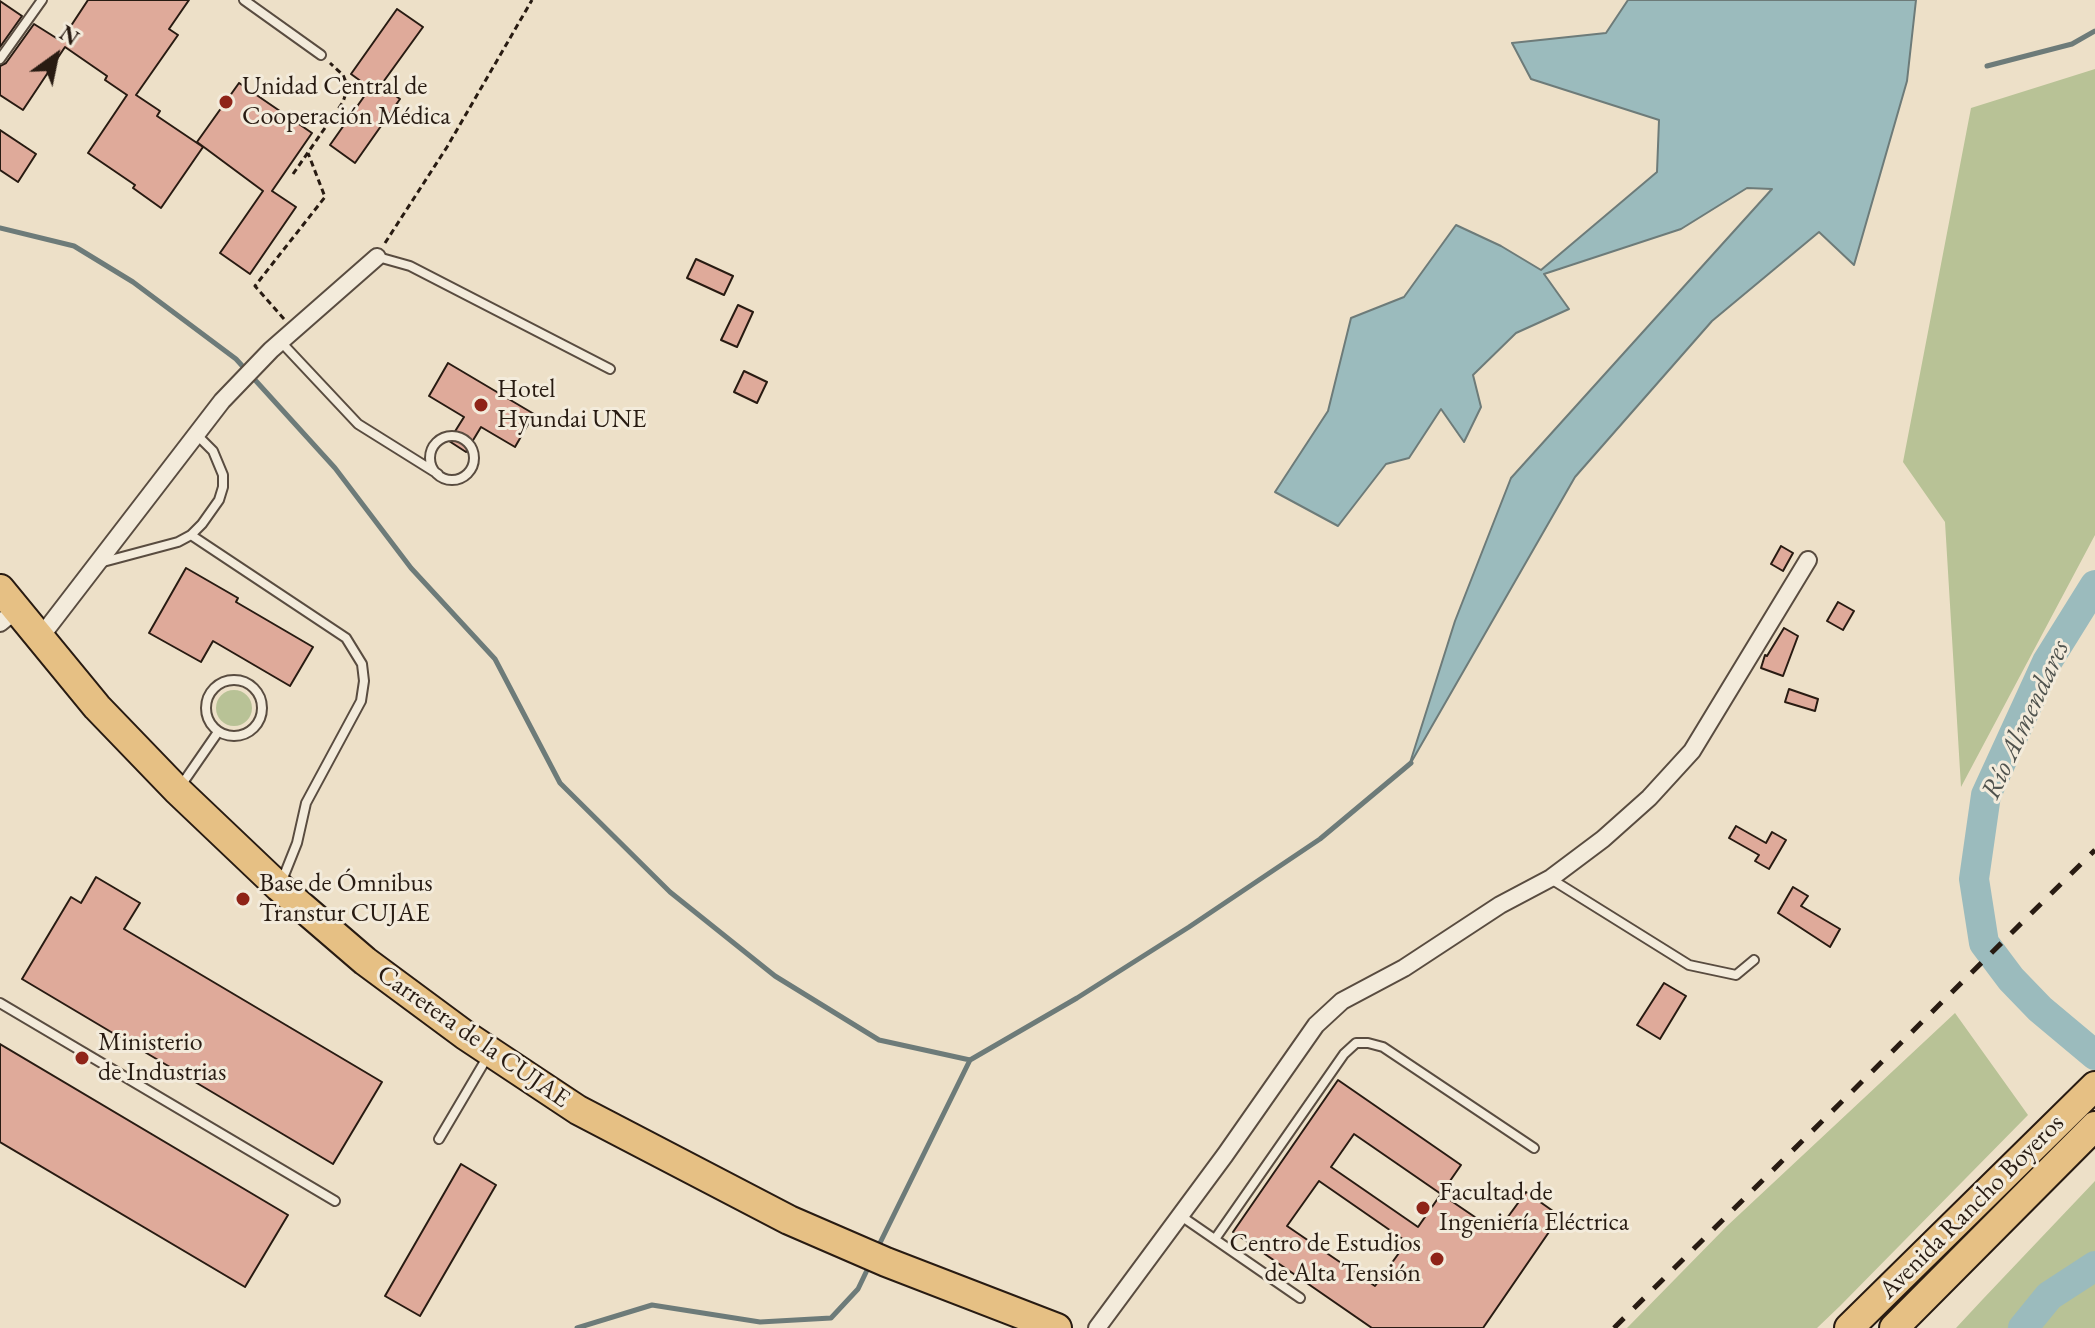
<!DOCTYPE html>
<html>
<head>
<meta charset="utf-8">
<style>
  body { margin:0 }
  #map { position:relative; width:2095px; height:1328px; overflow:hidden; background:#ede0c8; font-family:"EB Garamond",serif }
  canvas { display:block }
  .north { position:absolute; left:16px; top:16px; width:80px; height:80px; -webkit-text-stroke:6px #f3ebdb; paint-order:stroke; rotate:33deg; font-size:22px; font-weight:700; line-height:32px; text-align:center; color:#281b12 }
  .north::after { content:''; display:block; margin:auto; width:28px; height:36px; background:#281b12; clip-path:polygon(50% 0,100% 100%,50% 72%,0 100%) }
</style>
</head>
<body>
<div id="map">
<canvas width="2095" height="1328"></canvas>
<div class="north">N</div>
</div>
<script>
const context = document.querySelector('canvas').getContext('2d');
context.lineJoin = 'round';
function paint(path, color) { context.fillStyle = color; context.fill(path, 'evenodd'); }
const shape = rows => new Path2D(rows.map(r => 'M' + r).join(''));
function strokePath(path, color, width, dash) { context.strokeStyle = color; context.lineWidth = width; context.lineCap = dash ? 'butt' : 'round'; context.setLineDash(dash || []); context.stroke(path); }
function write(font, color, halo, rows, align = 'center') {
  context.font = font + ' "EB Garamond",serif'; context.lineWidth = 6; context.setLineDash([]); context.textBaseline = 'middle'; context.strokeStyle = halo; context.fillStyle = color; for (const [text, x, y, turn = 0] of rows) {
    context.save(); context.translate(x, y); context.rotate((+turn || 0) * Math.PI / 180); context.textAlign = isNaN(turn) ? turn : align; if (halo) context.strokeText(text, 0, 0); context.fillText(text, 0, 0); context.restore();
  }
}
paint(shape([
  [2095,69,2095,535,1961,787,1945,522,1903,462,1971,108],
  '216 708a18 18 0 1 1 36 0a18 18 0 1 1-36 0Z',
  [1955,1013,2028,1115,1840,1306,1817,1328,1627,1328,1727,1226],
  [2095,1181,2095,1328,1956,1328,1983,1299]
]), '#b8c296');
const water = shape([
  [1628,0,1916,0,1907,81,1854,265,1819,232,1712,321,1575,477,1409,766,1455,621,1511,478,1772,189,1747,188,1681,229,1544,274,1569,309,1516,333,1473,375,1481,407,1464,442,1441,409,1409,458,1386,464,1338,526,1275,492,1328,411,1351,318,1404,297,1456,225,1501,246,1541,270,1657,172,1659,120,1531,79,1512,43,1606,33,1628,0]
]);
paint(water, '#9bbbbd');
strokePath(water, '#6d7b79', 2);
strokePath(shape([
  [1987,66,2072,44,2095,31],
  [0,228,74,246,133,282,236,359,335,468,411,568,495,659,560,783,670,892,775,976,879,1040,970,1060],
  [878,1247,970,1060,1077,998,1189,927,1320,839,1411,763],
  [577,1328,652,1305,760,1322,831,1318,858,1289,870,1264]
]), '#6d7b79', 5);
strokePath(shape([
  [2095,585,2047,662,1986,795,1974,879,1984,943,2011,979,2040,1009,2095,1055],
  [2023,1328,2049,1296,2095,1266]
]), '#9bbbbd', 30);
const building = shape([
  [88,0,189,0,169,29,178,35,136,95,160,111,157,116,203,147,161,208,133,188,135,185,88,153,127,95,105,80,107,76,65,47,23,110,0,95,0,66,6,63,34,24,61,41,88,0],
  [0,1,22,16,0,47,0,1],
  [397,9,423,27,381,85,400,99,355,163,330,145,370,88,351,74,397,9],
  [239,83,312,133,272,191,296,207,250,274,220,253,263,191,197,142,239,83],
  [0,130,36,154,18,182,0,170,0,130],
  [696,259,733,276,724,295,687,278,696,259],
  [738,305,753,312,737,347,721,340,738,305],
  [448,363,534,414,515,447,481,427,466,452,449,441,464,417,429,396,448,363],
  [744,371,767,382,757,403,734,392,744,371],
  [1781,546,1793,553,1783,571,1771,564,1781,546],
  [186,568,238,598,236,602,313,647,290,686,213,641,201,662,149,633,186,568],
  [1838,602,1854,611,1843,630,1827,621,1838,602],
  [1784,628,1798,636,1783,676,1761,668,1765,655,1767,656,1784,628],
  [1789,689,1818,699,1815,711,1785,702,1789,689],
  [1736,826,1766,843,1772,832,1786,840,1769,869,1755,861,1759,855,1729,838,1736,826],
  [96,877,140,903,124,929,382,1082,333,1164,22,979,71,897,81,903,96,877],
  [1793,887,1808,896,1801,906,1840,929,1830,947,1778,913,1793,887],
  [1664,983,1686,996,1660,1039,1637,1025,1664,983],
  [0,1044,288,1215,245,1287,0,1142,0,1044],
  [1338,1080,1461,1165,1441,1194,1497,1232,1526,1192,1560,1216,1483,1328,1372,1328,1233,1232,1338,1080],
  [1354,1134,1441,1194,1418,1227,1331,1167,1354,1134],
  [1319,1181,1407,1242,1375,1286,1287,1226,1319,1181],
  [461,1164,496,1185,420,1316,385,1296,461,1164]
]);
paint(building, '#dfaa9a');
strokePath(building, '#281b12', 2);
const service = shape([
  [244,0,321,55],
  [0,59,42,0],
  [378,257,410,266,610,369],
  [281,342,358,424,438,474],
  '430 458a22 22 0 1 1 44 0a22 22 0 1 1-44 0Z',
  [191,535,346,638,362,664,364,681,361,701,306,803,297,843,281,883],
  [103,562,178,542,191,535,202,524,219,500,223,487,223,475,213,451,195,433],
  '206 708a28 28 0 1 1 56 0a28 28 0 1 1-56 0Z',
  [180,787,218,732],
  [1551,879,1689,965,1736,975,1754,960],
  [0,1003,335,1201],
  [439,1139,488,1056],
  [1181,1216,1300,1298],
  [1215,1239,1344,1054,1356,1043,1368,1043,1383,1047,1534,1148]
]);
const minor = shape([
  [0,623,16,610],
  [39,639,222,401,271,350,377,257],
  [1097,1328,1225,1155,1316,1025,1342,1001,1404,968,1500,905,1551,878,1603,839,1649,798,1692,751,1808,560]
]);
const trunk = shape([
  [0,589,97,707,177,790,279,887,365,961,465,1035,578,1110,789,1220,886,1262,1057,1328],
  [1849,1328,2095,1086],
  [1894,1328,2095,1126]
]);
strokePath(service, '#594c40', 12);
strokePath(minor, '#594c40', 20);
strokePath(trunk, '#281b12', 32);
strokePath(shape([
  [293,174,343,102,348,87,343,75,330,63],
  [385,243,447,147,532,0],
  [284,319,255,286,325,197,308,153]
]), '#281b12', 3, [6, 4]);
strokePath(service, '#f3ebdb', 8);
strokePath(minor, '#f3ebdb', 16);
strokePath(trunk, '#e6c084', 28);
strokePath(shape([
  [1614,1328,2095,850]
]), '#281b12', 5, [14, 14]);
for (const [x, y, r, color] of [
  [226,102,8,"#8f2418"],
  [481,405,8,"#8f2418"],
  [243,899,8,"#8f2418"],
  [82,1058,8,"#8f2418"],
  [1423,1208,8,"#8f2418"],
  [1437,1259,8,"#8f2418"]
]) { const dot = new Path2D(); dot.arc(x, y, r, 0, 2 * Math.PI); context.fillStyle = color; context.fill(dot); strokePath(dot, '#f3ebdb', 3); }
write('26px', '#281b12', '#f3ebdb', [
  ["Unidad Central de",242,87],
  ["Cooperación Médica",242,117],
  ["Hotel",497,390],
  ["Hyundai UNE",497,420],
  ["Base de Ómnibus",259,884],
  ["Transtur CUJAE",259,914],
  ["Ministerio",98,1043],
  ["de Industrias",98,1073],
  ["Facultad de",1439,1193],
  ["Ingeniería Eléctrica",1439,1223],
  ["Centro de Estudios",1421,1244,"right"],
  ["de Alta Tensión",1421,1274,"right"]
], 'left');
write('26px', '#281b12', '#f3ebdb', [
  ["Carretera de la CUJAE",473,1037,35],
  ["Avenida Rancho Boyeros",1972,1207,-45]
]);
write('italic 28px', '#50534e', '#f3ebdb', [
  ["Río Almendares",2026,720,-65]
]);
</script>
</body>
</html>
